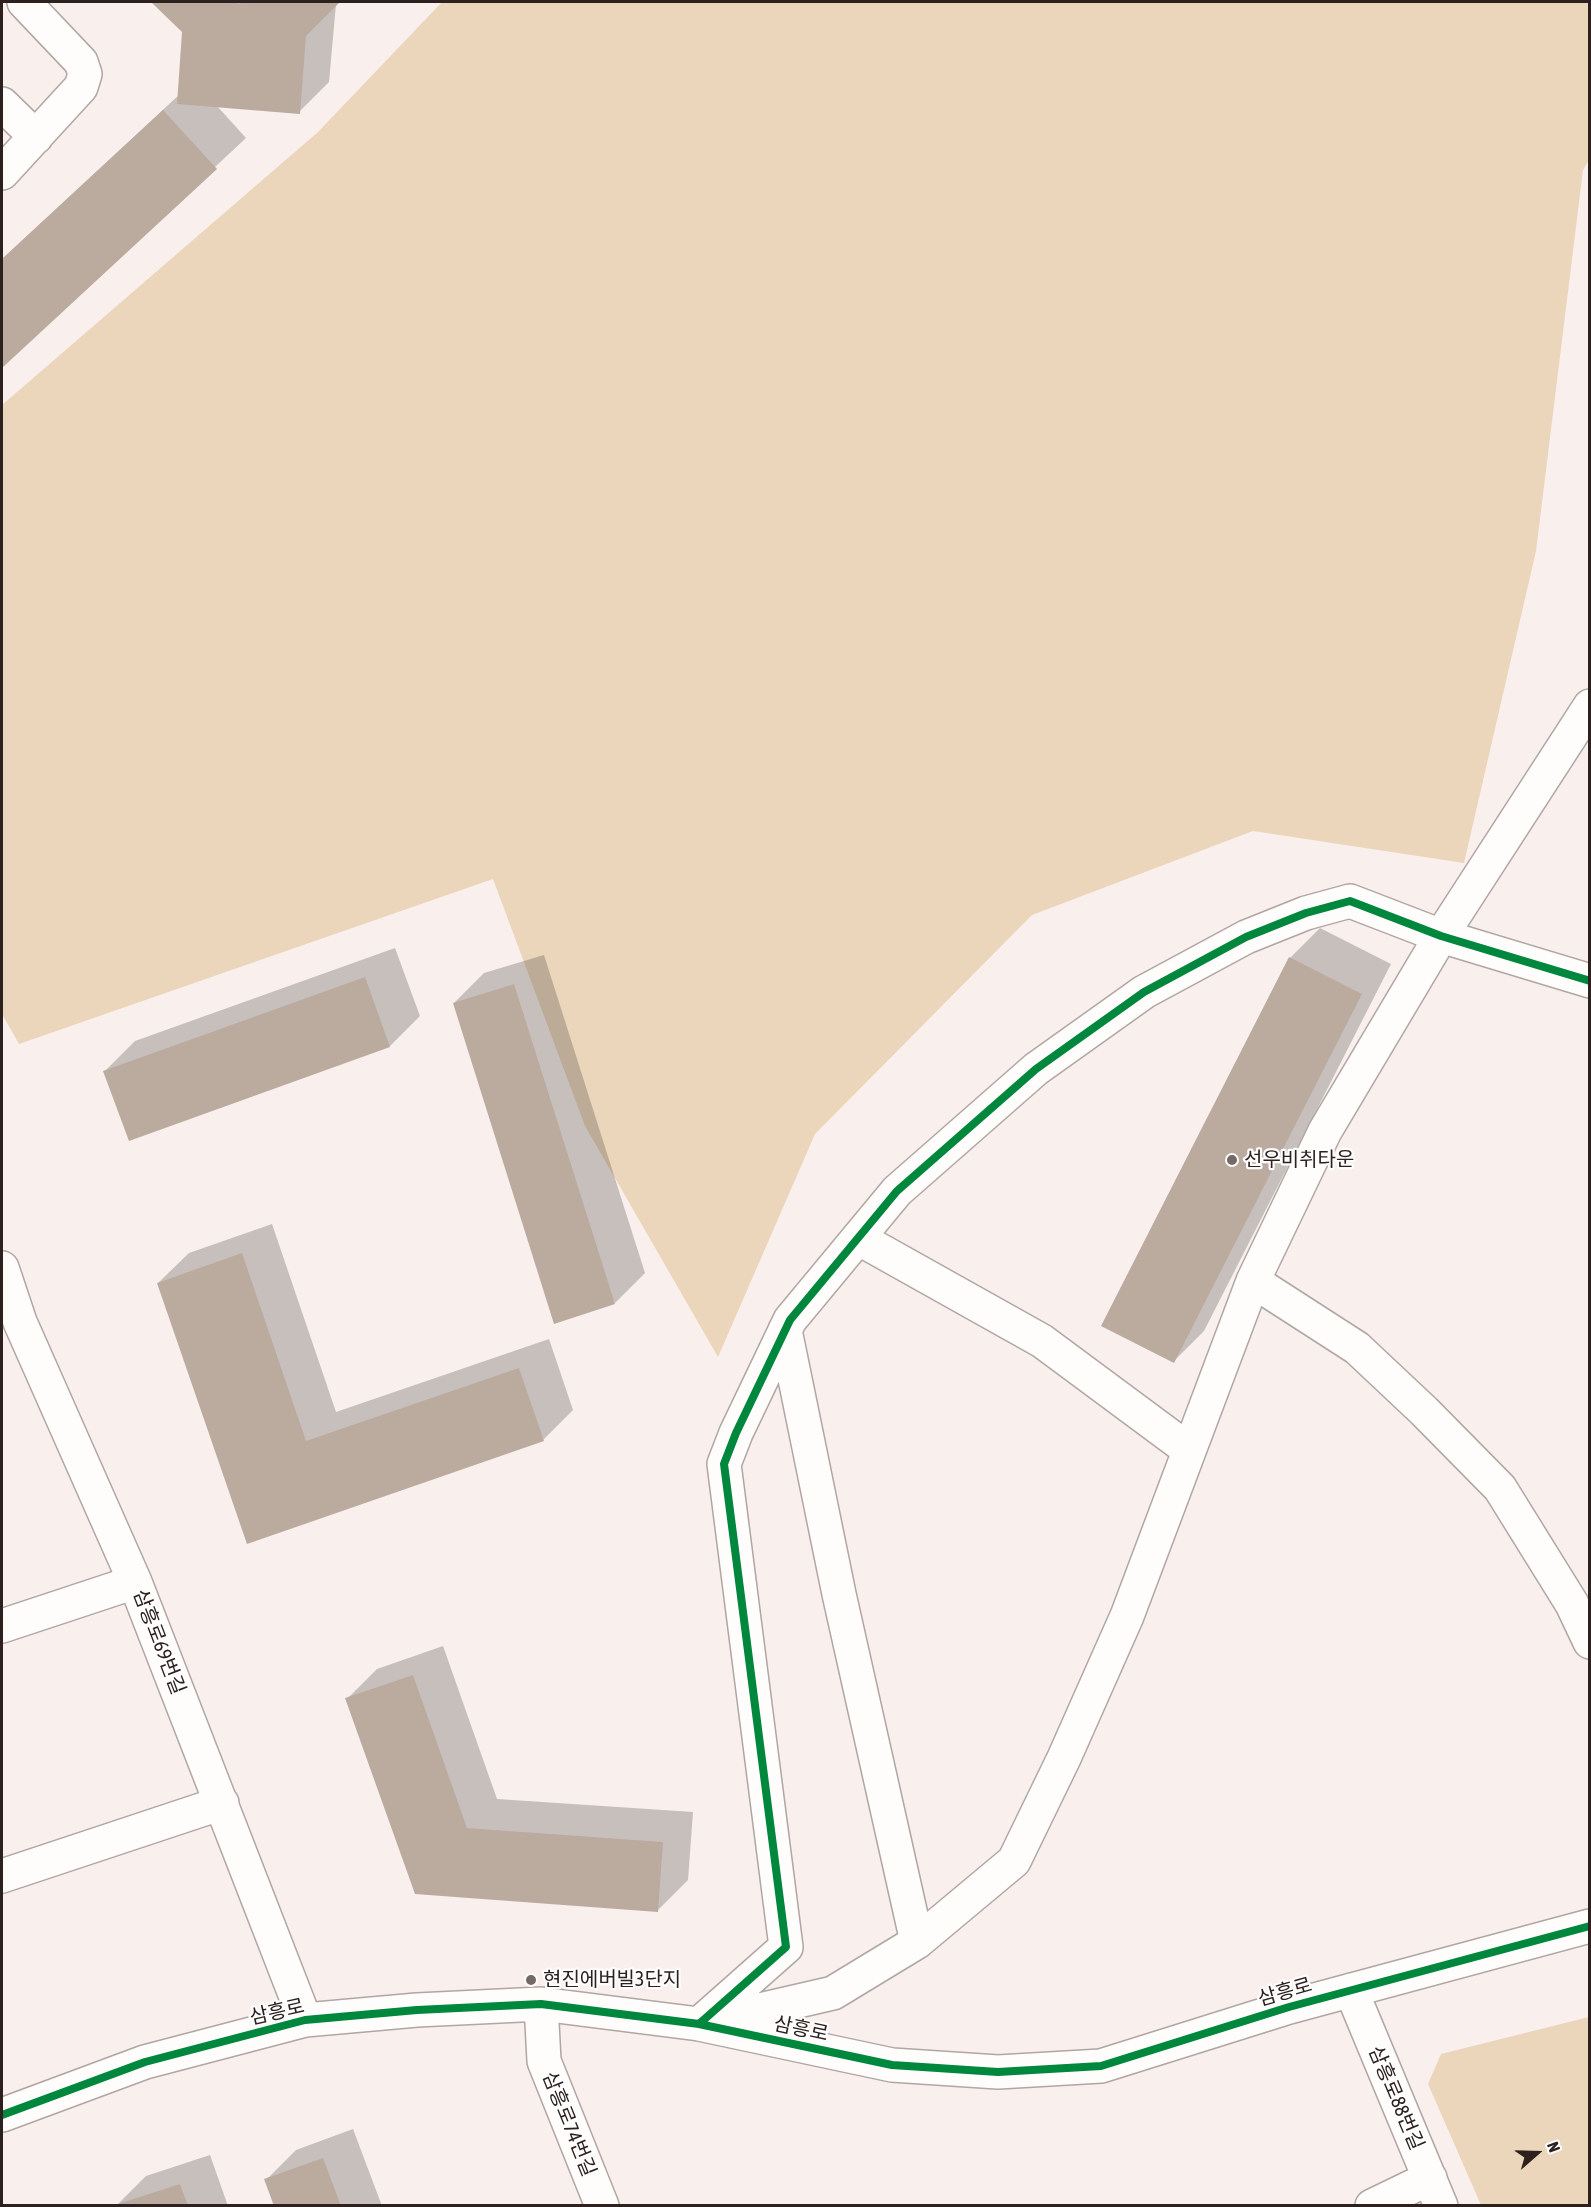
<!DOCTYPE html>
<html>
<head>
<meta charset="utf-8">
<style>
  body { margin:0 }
  #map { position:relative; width:1591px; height:2207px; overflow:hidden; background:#f9efec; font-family:"Asap Condensed",sans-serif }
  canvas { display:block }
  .frame { position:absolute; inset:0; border:3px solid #2c211f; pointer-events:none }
  .north { position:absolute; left:1507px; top:2123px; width:60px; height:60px; -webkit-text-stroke:4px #fdfdfd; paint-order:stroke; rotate:70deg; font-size:16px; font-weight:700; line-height:24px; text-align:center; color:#2c211f }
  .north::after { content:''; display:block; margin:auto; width:21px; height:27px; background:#2c211f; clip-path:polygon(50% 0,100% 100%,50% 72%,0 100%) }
</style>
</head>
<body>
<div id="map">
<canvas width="1591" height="2207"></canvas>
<div class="frame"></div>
<div class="north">N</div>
</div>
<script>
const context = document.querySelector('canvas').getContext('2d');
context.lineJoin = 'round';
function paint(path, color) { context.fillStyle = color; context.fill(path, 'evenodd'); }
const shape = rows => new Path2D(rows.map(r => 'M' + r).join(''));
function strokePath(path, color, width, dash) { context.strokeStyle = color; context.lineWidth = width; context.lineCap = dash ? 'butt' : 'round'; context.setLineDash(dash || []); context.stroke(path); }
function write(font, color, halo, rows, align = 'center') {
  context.font = font + ' "Asap Condensed","Noto Sans KR",sans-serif'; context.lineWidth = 4.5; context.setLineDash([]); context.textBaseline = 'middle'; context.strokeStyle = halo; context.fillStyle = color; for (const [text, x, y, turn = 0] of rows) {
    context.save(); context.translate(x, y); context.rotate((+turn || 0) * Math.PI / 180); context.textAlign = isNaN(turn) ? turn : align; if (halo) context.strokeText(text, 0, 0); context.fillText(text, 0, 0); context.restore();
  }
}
paint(shape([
  [442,2,1589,2,1589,160,1583,170,1536,551,1464,863,1253,831,1032,915,815,1134,718,1357,585,1126,493,879,19,1044,2,1014,2,405,318,132],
  [1589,2017,1589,2205,1481,2205,1428,2084,1441,2054]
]), '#ebd6bc');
paint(shape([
  [154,2,338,2,336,4,329,82,299,112,217,106,246,138,2,366,2,259,180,94,184,31],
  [1320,928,1391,964,1204,1331,1174,1361,1103,1325,1290,958],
  [395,948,420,1016,390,1046,130,1139,105,1071,135,1041],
  [544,955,645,1273,615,1303,454,1003,484,973],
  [272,1224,336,1412,549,1339,573,1410,543,1440,248,1542,158,1283,189,1253],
  [443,1646,497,1799,693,1812,688,1880,658,1910,416,1893,347,1699,377,1669],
  [353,2129,382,2206,275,2206,266,2180,296,2150],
  [210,2155,228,2206,116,2206,146,2176]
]), '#0003');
paint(shape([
  [151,2,236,2,239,4,242,2,340,2,306,36,300,114,177,104,182,32],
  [163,110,217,169,2,368,2,259],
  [1289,957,1362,994,1174,1363,1101,1326],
  [365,977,390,1047,129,1141,103,1071],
  [514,984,615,1304,554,1324,453,1003],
  [242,1253,306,1441,519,1368,544,1441,247,1544,157,1283],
  [413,1675,467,1828,663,1842,658,1912,415,1894,345,1698],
  [323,2158,341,2206,274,2206,264,2179],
  [180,2184,188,2206,115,2206,115,2205]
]), '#bbaa9e');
const minor = shape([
  [2,104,36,137],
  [2,173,81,87,85,74,81,62,24,2],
  [858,1238,1042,1341,1189,1450],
  [2,1268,20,1322,135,1582,305,2020],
  [1253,1281,1357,1348,1424,1411,1500,1488,1572,1604,1590,1642],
  [785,1330,839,1594,917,1942],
  [2,1626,135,1582],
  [2,1876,222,1803],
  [1351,1990,1441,2206],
  [541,2004,544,2061,602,2206],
  [703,2023,833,1993,917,1942,1014,1861,1064,1758,1127,1616,1253,1281,1325,1131,1441,936,1590,706],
  [699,2024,786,1947,724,1464,736,1433,790,1320,897,1191,1036,1069,1144,992,1246,937,1306,913,1350,901,1441,936,1590,981],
  [2,2115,145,2062,305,2020,417,2010,541,2004,699,2024,892,2065,998,2072,1101,2066,1289,2007,1590,1926],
  [1372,2206,1430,2178]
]);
strokePath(minor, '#b0a6a3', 36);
strokePath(minor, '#fefdfc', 33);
strokePath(shape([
  [699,2024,786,1947,724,1464,736,1433,790,1320,897,1191,1036,1069,1144,992,1246,937,1306,913,1350,901,1441,936,1590,981],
  [2,2115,145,2062,305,2020,417,2010,541,2004,699,2024,892,2065,998,2072,1101,2066,1289,2007,1590,1926]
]), '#00873e', 8);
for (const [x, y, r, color] of [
  [1232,1160,6,"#746967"],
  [531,1980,6,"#746967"]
]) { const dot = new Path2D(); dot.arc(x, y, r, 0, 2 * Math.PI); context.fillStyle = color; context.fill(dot); strokePath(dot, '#fdfdfd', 2); }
write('20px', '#2c211f', '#fdfdfd', [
  ["선우비취타운",1244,1160],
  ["현진에버빌3단지",543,1980]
], 'left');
write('20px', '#2c211f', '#fdfdfd', [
  ["삼흥로69번길",159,1642,69],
  ["삼흥로",1285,1992,-16],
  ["삼흥로",277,2012,-13],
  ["삼흥로",801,2029,12],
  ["삼흥로88번길",1396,2098,67],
  ["삼흥로74번길",569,2124,68]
]);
</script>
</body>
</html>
